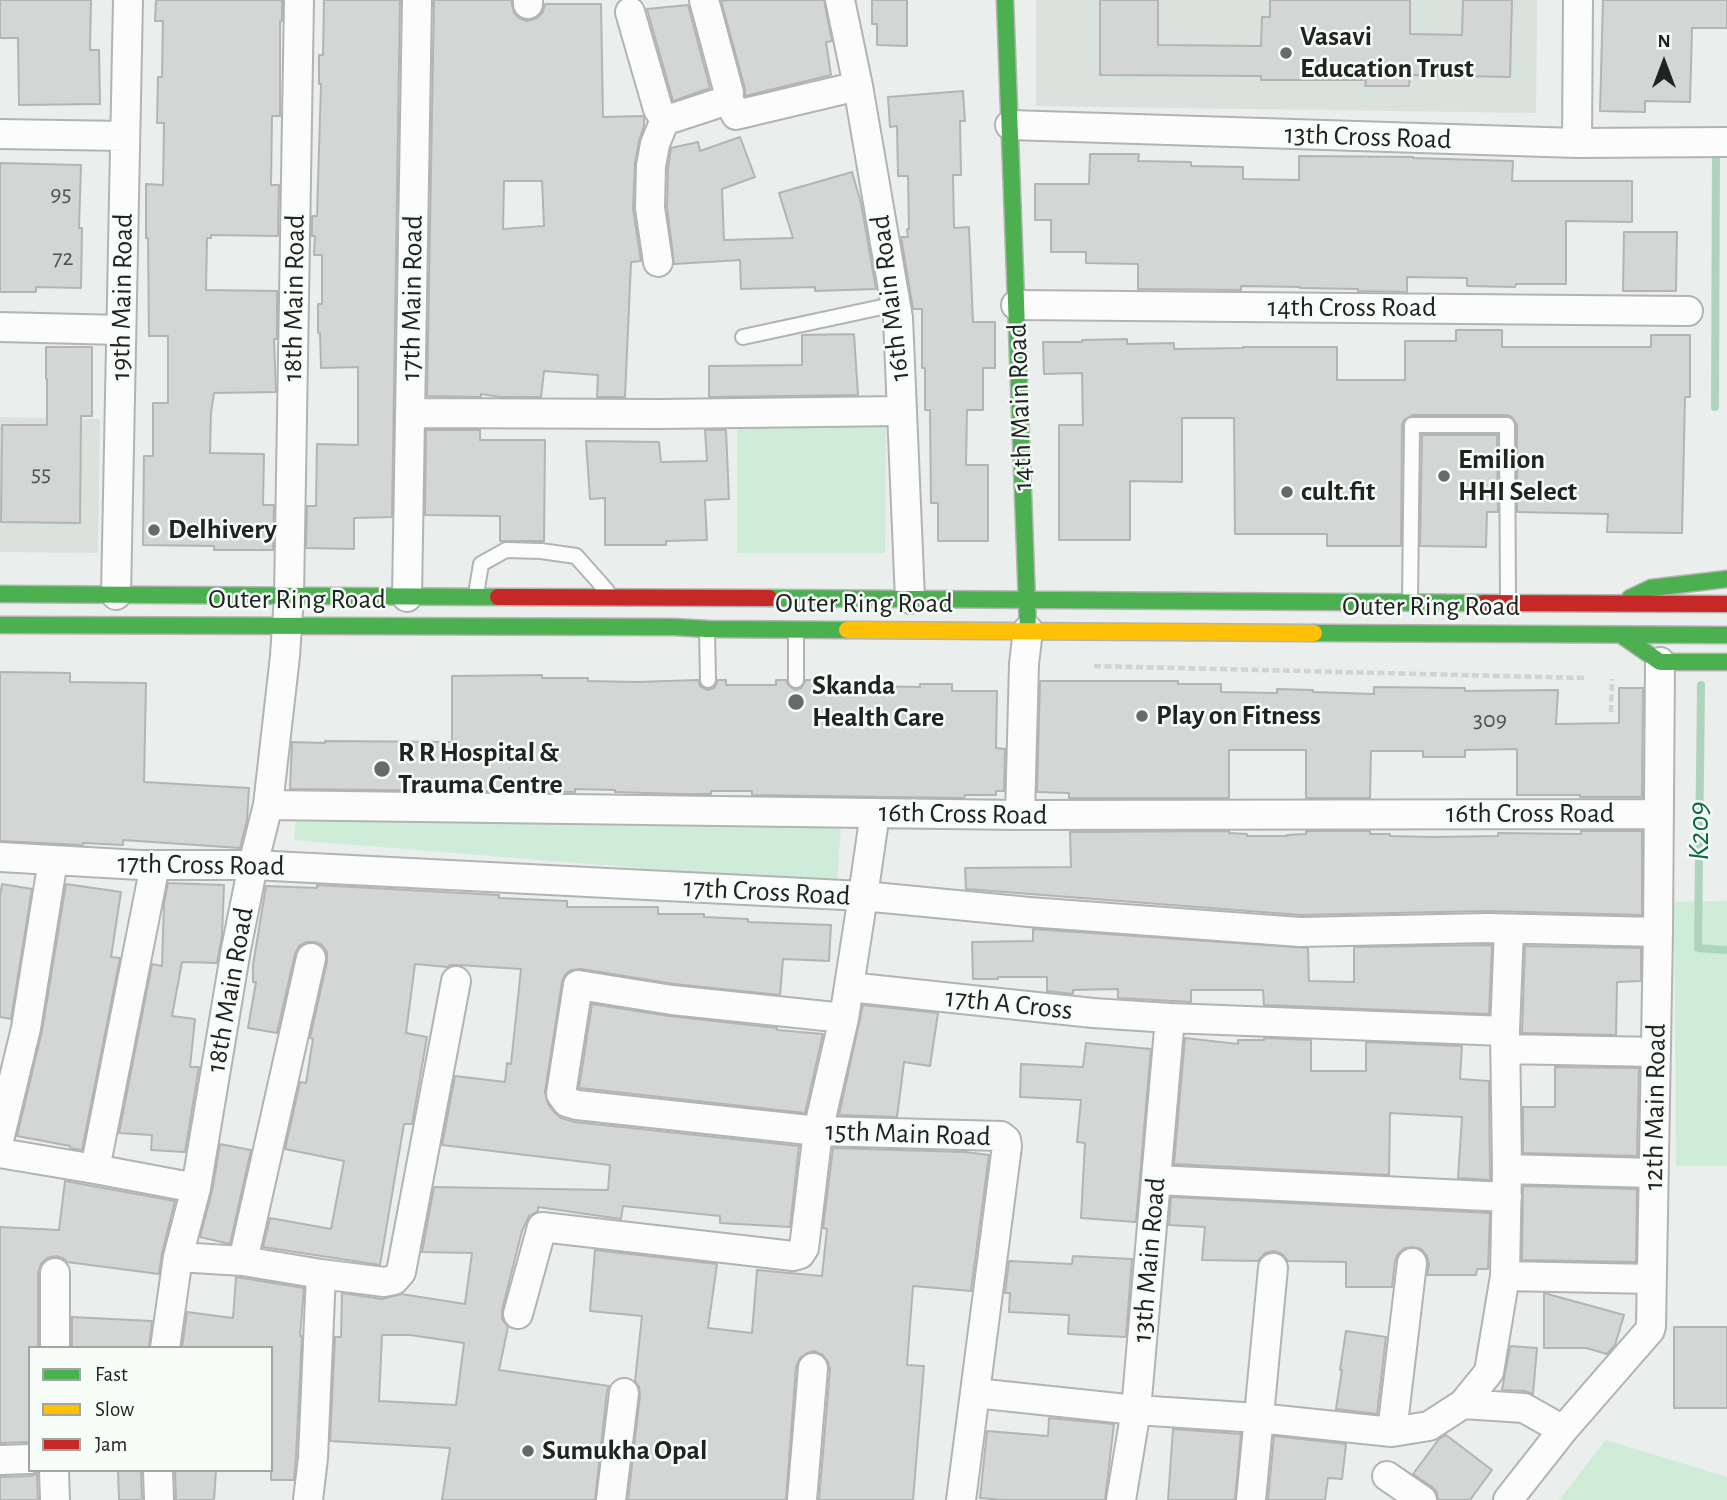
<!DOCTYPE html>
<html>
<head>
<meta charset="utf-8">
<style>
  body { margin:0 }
  #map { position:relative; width:1727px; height:1500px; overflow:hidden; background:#eaeeec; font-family:"Alegreya Sans",sans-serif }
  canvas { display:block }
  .legend { position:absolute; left:28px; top:1346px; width:245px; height:126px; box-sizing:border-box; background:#f6fdf8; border:2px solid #a1a6a2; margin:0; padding:9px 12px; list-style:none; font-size:21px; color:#212321 }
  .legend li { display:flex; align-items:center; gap:14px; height:35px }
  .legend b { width:35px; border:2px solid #a1a6a2 }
  .north { position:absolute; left:1629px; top:28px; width:70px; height:70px; -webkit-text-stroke:5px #f6fdf8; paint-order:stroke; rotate:0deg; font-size:19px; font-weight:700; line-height:28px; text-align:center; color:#212321 }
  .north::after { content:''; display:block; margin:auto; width:24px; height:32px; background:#212321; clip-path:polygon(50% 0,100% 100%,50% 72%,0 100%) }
</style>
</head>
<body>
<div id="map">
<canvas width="1727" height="1500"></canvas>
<ul class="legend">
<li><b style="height:9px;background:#4caf50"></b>Fast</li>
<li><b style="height:9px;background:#ffc107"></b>Slow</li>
<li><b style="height:9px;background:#c62828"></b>Jam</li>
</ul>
<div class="north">N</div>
</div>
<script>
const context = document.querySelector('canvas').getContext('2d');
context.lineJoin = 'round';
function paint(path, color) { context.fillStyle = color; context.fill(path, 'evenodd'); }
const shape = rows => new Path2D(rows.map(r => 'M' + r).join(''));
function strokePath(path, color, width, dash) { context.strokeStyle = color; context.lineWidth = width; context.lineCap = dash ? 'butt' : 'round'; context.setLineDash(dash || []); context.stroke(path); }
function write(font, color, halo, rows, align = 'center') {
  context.font = font + ' "Alegreya Sans",sans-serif'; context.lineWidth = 5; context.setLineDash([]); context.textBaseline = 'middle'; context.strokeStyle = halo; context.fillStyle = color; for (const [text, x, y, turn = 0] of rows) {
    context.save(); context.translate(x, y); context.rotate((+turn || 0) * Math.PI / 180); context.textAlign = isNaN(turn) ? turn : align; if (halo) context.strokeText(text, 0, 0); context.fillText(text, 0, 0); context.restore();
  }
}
paint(shape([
  [1036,0,1537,0,1536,113,1036,106],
  [0,417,100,419,98,553,0,552]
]), '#d9e2dc');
paint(shape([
  [737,425,886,425,885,553,737,553],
  [296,815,841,825,837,884,294,840],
  [1727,901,1727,1166,1676,1166,1674,902],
  [1606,1440,1727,1477,1727,1500,1559,1500]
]), '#cfecd9');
strokePath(shape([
  [1715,407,1716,154],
  [1701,685,1698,948,1727,950]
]), '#aed5bc', 8);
const building = shape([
  [0,0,91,0,90,50,99,50,100,104,19,105,18,38,0,38,0,0],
  [156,0,282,0,282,21,280,21,280,116,272,116,271,185,279,185,278,236,211,235,211,238,207,238,206,290,277,291,277,339,274,339,276,392,214,393,211,413,210,453,264,454,263,505,274,505,273,550,214,550,214,546,143,545,144,456,153,456,153,403,168,403,168,336,149,336,148,238,146,238,146,184,163,185,164,123,157,123,158,77,162,77,163,21,155,21,156,0],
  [324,0,400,0,392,517,354,518,354,549,306,548,307,506,316,506,317,444,358,445,358,367,321,368,320,333,318,333,318,304,322,304,322,255,314,255,315,236,312,236,312,216,317,216,321,84,319,84,319,55,323,55,324,0],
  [434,0,511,0,514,13,519,18,527,21,537,18,543,12,545,4,601,4,603,117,643,116,644,118,644,126,639,141,635,163,633,208,641,261,631,262,625,397,597,397,598,375,544,371,541,397,500,397,481,394,481,397,427,396,434,0],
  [504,181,542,181,544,226,503,229,504,181],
  [729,0,824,0,832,41,826,42,831,75,745,96,745,89,721,1,729,0],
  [872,0,907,0,907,46,877,45,877,24,872,24,872,0],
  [1100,0,1158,0,1158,45,1261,46,1262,17,1270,17,1270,0,1410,0,1410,34,1462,35,1463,0,1512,0,1510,77,1410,75,1409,86,1365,86,1366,80,1261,80,1261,76,1100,75,1100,0],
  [1603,0,1727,0,1727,28,1692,28,1690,102,1645,101,1645,112,1600,111,1603,0],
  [688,5,710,88,673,101,647,9,688,5],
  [963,91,965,121,960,121,961,175,953,175,954,228,969,227,973,322,995,322,995,368,983,368,983,410,967,410,966,465,988,465,988,541,938,541,938,503,931,503,930,410,925,410,925,368,922,368,922,309,913,309,901,237,908,237,907,229,909,229,908,176,898,176,897,126,890,127,888,97,963,91],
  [740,137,755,177,722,189,724,240,793,238,779,193,852,172,861,203,876,289,815,291,815,287,741,289,740,260,674,264,667,207,668,168,671,148,698,142,700,151,740,137],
  [1090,154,1139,154,1138,161,1191,162,1191,166,1243,167,1243,179,1299,180,1299,156,1413,157,1413,158,1513,161,1512,181,1632,181,1632,222,1566,221,1566,284,1516,284,1515,287,1467,286,1467,278,1407,277,1407,292,1358,291,1358,289,1300,288,1300,287,1241,286,1241,290,1138,289,1138,264,1086,263,1086,252,1051,252,1051,220,1035,220,1035,184,1089,184,1090,154],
  [0,163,81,165,79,228,82,228,81,288,36,287,36,292,0,292,0,163],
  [1624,232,1677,232,1676,291,1623,291,1624,232],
  [1456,330,1502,330,1502,347,1651,347,1651,335,1690,335,1690,397,1685,397,1682,533,1607,532,1608,514,1517,512,1517,425,1512,417,1507,415,1412,415,1404,420,1402,425,1401,546,1327,546,1327,534,1235,534,1234,418,1182,418,1182,482,1130,481,1130,540,1059,540,1059,425,1083,425,1082,373,1044,374,1043,342,1082,342,1082,340,1127,339,1127,344,1174,343,1174,349,1243,348,1243,347,1337,347,1337,380,1405,380,1405,341,1456,341,1456,330],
  [854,334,858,395,709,397,709,366,802,365,802,335,854,334],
  [46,347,92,347,92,416,81,416,80,523,1,522,2,425,47,425,47,379,46,379,46,347],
  [426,430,480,430,480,440,545,440,544,541,500,541,500,516,425,515,426,430],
  [705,430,726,430,729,499,705,500,707,540,666,541,666,545,605,545,605,498,590,499,586,441,659,442,661,462,707,461,705,430],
  [1422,435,1497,435,1498,512,1487,512,1486,547,1420,546,1422,435],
  [0,672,70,673,70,682,146,683,144,782,249,788,247,820,240,848,123,840,123,845,83,843,83,845,0,841,0,672],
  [542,675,542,678,588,678,588,681,637,682,698,680,700,686,708,690,714,688,718,680,726,680,726,685,776,685,776,680,786,680,788,685,795,690,801,688,806,680,817,680,817,682,863,683,863,686,920,687,920,684,952,684,952,691,997,691,996,748,1005,749,1004,791,996,791,996,795,965,795,964,798,752,795,752,791,711,791,711,794,679,794,615,792,615,790,575,789,575,792,290,789,292,742,325,743,325,741,452,742,452,676,542,675],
  [1040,681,1178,681,1178,684,1221,684,1221,692,1277,693,1277,689,1313,690,1313,692,1374,694,1374,687,1465,688,1465,691,1558,690,1556,724,1619,723,1619,688,1643,688,1642,797,1580,797,1580,795,1517,795,1517,751,1516,749,1465,750,1465,757,1423,757,1423,751,1371,751,1370,798,1306,798,1306,750,1229,750,1229,798,1069,798,1069,793,1037,792,1040,681],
  [1229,831,1229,833,1247,834,1247,836,1287,836,1287,835,1306,834,1306,831,1370,831,1370,834,1390,834,1390,836,1432,837,1498,836,1498,833,1581,834,1581,831,1642,831,1642,915,1488,911,1300,915,966,889,965,868,1071,867,1070,832,1229,831],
  [168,883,224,885,222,936,217,963,182,962,172,1016,195,1019,190,1067,199,1067,185,1152,151,1150,152,1135,119,1133,152,964,162,966,164,903,168,883],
  [2,884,32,889,11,1019,0,1017,0,896,2,884],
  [66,884,121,892,111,957,120,958,82,1150,70,1148,70,1146,17,1136,42,1031,66,884],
  [317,885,499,895,499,898,567,901,567,907,658,907,658,914,704,914,704,917,748,919,748,922,831,925,829,961,783,959,780,995,674,984,581,969,571,970,565,975,562,982,545,1092,548,1104,554,1112,561,1118,575,1122,799,1146,790,1227,720,1223,720,1216,623,1206,621,1219,538,1207,538,1211,529,1216,522,1231,502,1310,502,1319,508,1327,499,1370,609,1386,607,1391,595,1500,442,1500,450,1448,330,1441,335,1337,341,1337,342,1293,382,1299,401,1294,465,1304,472,1253,422,1252,434,1187,608,1190,610,1165,442,1145,455,1076,505,1082,507,1063,511,1064,521,969,458,965,450,965,448,967,415,964,406,1033,427,1037,412,1124,404,1124,380,1265,263,1247,270,1218,331,1229,344,1161,285,1149,300,1082,306,1083,313,1039,310,1038,327,962,327,952,322,945,315,942,307,942,299,946,295,954,277,1033,248,1028,256,982,253,982,253,965,266,886,317,888,317,885],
  [382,1335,410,1335,464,1343,456,1405,379,1401,382,1335],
  [1033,929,1308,948,1309,981,1354,982,1354,947,1492,945,1489,1014,1264,1005,1263,990,1191,990,1191,1002,1118,998,1118,989,1073,990,1073,994,1047,991,1047,977,998,977,998,979,973,979,972,942,1033,941,1033,929],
  [1525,946,1641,948,1641,981,1617,982,1616,1035,1522,1033,1525,946],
  [592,1004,669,1016,777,1028,777,1030,823,1034,805,1113,579,1088,592,1004],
  [863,1005,938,1013,930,1066,904,1062,897,1117,839,1115,863,1005],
  [1185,1038,1238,1044,1238,1040,1264,1040,1264,1038,1311,1040,1311,1071,1366,1071,1366,1042,1462,1046,1460,1079,1489,1081,1490,1180,1458,1178,1462,1117,1390,1113,1389,1175,1174,1164,1185,1038],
  [1086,1043,1151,1049,1136,1222,1081,1218,1085,1143,1077,1142,1081,1100,1020,1097,1021,1064,1083,1067,1086,1043],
  [1555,1067,1639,1068,1637,1156,1523,1153,1523,1107,1555,1107,1555,1067],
  [220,1144,251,1150,230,1244,200,1237,212,1191,220,1144],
  [833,1148,965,1152,989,1155,971,1291,913,1286,907,1365,924,1366,913,1500,819,1500,830,1369,828,1362,823,1355,814,1351,807,1353,800,1358,796,1367,786,1500,628,1500,640,1395,639,1387,635,1381,642,1316,590,1311,595,1250,717,1264,708,1328,752,1333,757,1270,822,1276,827,1229,823,1228,833,1148],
  [65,1181,175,1201,162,1253,159,1274,67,1262,63,1258,56,1256,47,1258,41,1264,38,1273,38,1348,30,1348,30,1442,0,1443,0,1227,59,1230,65,1181],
  [1523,1186,1637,1189,1636,1262,1522,1260,1523,1186],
  [1171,1197,1490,1213,1488,1269,1477,1269,1476,1275,1427,1275,1429,1264,1427,1256,1421,1249,1413,1247,1405,1248,1398,1254,1395,1261,1392,1287,1346,1287,1346,1262,1288,1261,1282,1254,1274,1251,1265,1253,1258,1261,1202,1260,1205,1227,1169,1225,1171,1197],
  [1073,1256,1132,1259,1126,1337,1068,1334,1069,1315,1009,1312,1010,1293,1005,1293,1009,1261,1072,1264,1073,1256],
  [236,1277,304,1288,300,1336,302,1336,296,1457,294,1480,271,1480,271,1348,182,1348,187,1312,233,1318,236,1277],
  [1544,1293,1624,1315,1615,1345,1607,1354,1586,1348,1544,1348,1544,1293],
  [72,1317,152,1321,149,1348,72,1348,72,1317],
  [1674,1327,1727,1327,1727,1408,1674,1408,1674,1327],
  [1346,1331,1386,1337,1377,1414,1336,1409,1342,1370,1340,1370,1346,1331],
  [1510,1346,1537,1348,1533,1394,1525,1391,1502,1390,1510,1346],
  [1049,1418,1114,1424,1105,1500,1004,1500,980,1498,987,1431,1048,1436,1049,1418],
  [1173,1429,1241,1434,1235,1500,1168,1500,1173,1429],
  [1446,1435,1492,1470,1470,1500,1438,1500,1437,1492,1432,1487,1413,1474,1439,1439,1446,1435],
  [1274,1436,1346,1444,1342,1479,1328,1478,1325,1500,1268,1500,1274,1436],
  [118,1470,141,1470,142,1500,119,1500,118,1470],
  [175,1470,216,1470,214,1500,176,1500,175,1470],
  [37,1474,38,1500,0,1500,0,1477,31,1476,37,1474]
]);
paint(building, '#d3d6d4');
strokePath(building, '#b2b5b4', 2);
const lane = shape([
  [743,337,896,304],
  [476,594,481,564,506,550,541,551,576,556,607,591],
  [1410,600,1412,425,1507,425,1508,601],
  [707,631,708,680],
  [796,631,796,680]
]);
const street = shape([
  [528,0,528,4],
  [840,0,858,86,898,318,910,599],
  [630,12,658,109,661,114,666,117,673,118,725,101,728,98,729,93,704,0],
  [728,98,736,115,858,86],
  [1010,125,1577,143,1727,142],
  [0,134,125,136],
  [1577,143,1578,0],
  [658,262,650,208,651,166,655,144,666,117],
  [1016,305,1688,311],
  [0,327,121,330],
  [410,413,660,414,902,411],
  [116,595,128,0],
  [407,597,417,0],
  [268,805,1020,815,1658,814],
  [875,813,863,896,1029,912,1300,932,1488,928,1658,932],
  [1020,815,1024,664,1028,630],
  [0,857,140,865,253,865,863,896,844,1018,818,1131,804,1248,800,1254,793,1256,542,1227,518,1314],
  [849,987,1093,1013,1170,1018,1505,1031],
  [844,1018,672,1000,578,985,561,1094,567,1102,577,1105,818,1131,1001,1136,1006,1140,1007,1146,961,1500],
  [1506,1049,1656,1052],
  [0,1136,26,1028,53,860],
  [0,1153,95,1169,196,1188,178,1257,165,1348],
  [95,1169,155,865],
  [1507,1169,1653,1173],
  [1156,1180,1507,1197],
  [196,1188,236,949,253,865,268,805,285,656,289,596,299,0],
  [178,1257,243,1261,321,1274,313,1458,308,1500],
  [243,1261,311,958],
  [321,1274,384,1282,394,1280,401,1272,456,981],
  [1505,1276,1652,1279],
  [55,1348,55,1273],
  [975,1393,1136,1410,1258,1418,1392,1432,1429,1426,1463,1404,1489,1372,1505,1276,1507,1169,1505,1031,1509,929],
  [1463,1404,1524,1408,1563,1430],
  [1392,1432,1412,1263],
  [0,1460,30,1459],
  [54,1470,55,1500],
  [158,1470,159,1500],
  [1387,1476,1422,1500],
  [611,1500,624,1393],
  [802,1500,813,1368],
  [1121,1500,1136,1410,1170,1018],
  [1251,1500,1273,1268],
  [1508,1500,1563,1430,1650,1330,1651,1326,1658,932,1660,662]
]);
const fast = shape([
  [1005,0,1028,630],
  [0,594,498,597],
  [769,598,1484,603],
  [1630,598,1651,588,1727,579],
  [0,625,674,627,707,629,847,630],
  [1314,633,1727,635],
  [1621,635,1660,662,1727,662]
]);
const slow = shape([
  [847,630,1314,633]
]);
const jam = shape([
  [498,597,769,598],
  [1484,603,1727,604]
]);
strokePath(lane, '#b1b4b2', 18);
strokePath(street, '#b1b4b2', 32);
strokePath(fast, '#b1b4b2', 19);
strokePath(slow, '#b1b4b2', 19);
strokePath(jam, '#b1b4b2', 19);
strokePath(shape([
  [1094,666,1586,678],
  [1611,712,1612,679]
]), '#d2d4d2', 4.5, [7, 3.5]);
strokePath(lane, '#fcfcfc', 14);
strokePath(street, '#fcfcfc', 28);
strokePath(fast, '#4caf50', 16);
strokePath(slow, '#ffc107', 16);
strokePath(jam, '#c62828', 16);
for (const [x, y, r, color] of [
  [1286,53,7,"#676a68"],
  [1444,476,7,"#676a68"],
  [1287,492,7,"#676a68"],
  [154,530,7,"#676a68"],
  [796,702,9,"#676a68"],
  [1142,716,7,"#676a68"],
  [382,769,9,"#676a68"],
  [528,1451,7,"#676a68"]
]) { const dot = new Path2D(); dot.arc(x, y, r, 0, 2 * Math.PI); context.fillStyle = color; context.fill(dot); strokePath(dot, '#f6fdf8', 2.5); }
write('24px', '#4e514f', null, [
  ["95",61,194],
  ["72",63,258],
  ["55",41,474],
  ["309",1490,720]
]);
write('bold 28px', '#212321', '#f6fdf8', [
  ["Vasavi",1300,37],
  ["Education Trust",1300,69],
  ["Emilion",1458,460],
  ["HHI Select",1458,492],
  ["cult.fit",1301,492],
  ["Delhivery",168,530],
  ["Skanda",812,686],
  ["Health Care",812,718],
  ["Play on Fitness",1156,716],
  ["R R Hospital &",398,753],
  ["Trauma Centre",398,785],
  ["Sumukha Opal",542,1451]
], 'left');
write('28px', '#212321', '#f6fdf8', [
  ["13th Cross Road",1368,137,2],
  ["19th Main Road",122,297,-89],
  ["18th Main Road",294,298,-89],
  ["17th Main Road",412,298,-89],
  ["16th Main Road",890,298,-97],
  ["14th Cross Road",1352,308],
  ["14th Main Road",1020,407,-92],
  ["Outer Ring Road",297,600],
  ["Outer Ring Road",864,604],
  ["Outer Ring Road",1431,607],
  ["16th Cross Road",963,814,1],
  ["16th Cross Road",1530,814],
  ["17th Cross Road",201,865,1],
  ["17th Cross Road",767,892,3],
  ["18th Main Road",230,990,-80],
  ["17th A Cross",1009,1004,6],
  ["12th Main Road",1655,1107,-89],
  ["15th Main Road",908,1134,2],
  ["13th Main Road",1149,1260,-85]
]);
write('italic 30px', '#0b673d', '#f6fdf8', [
  ["K209",1699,831,-90]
]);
</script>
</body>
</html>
